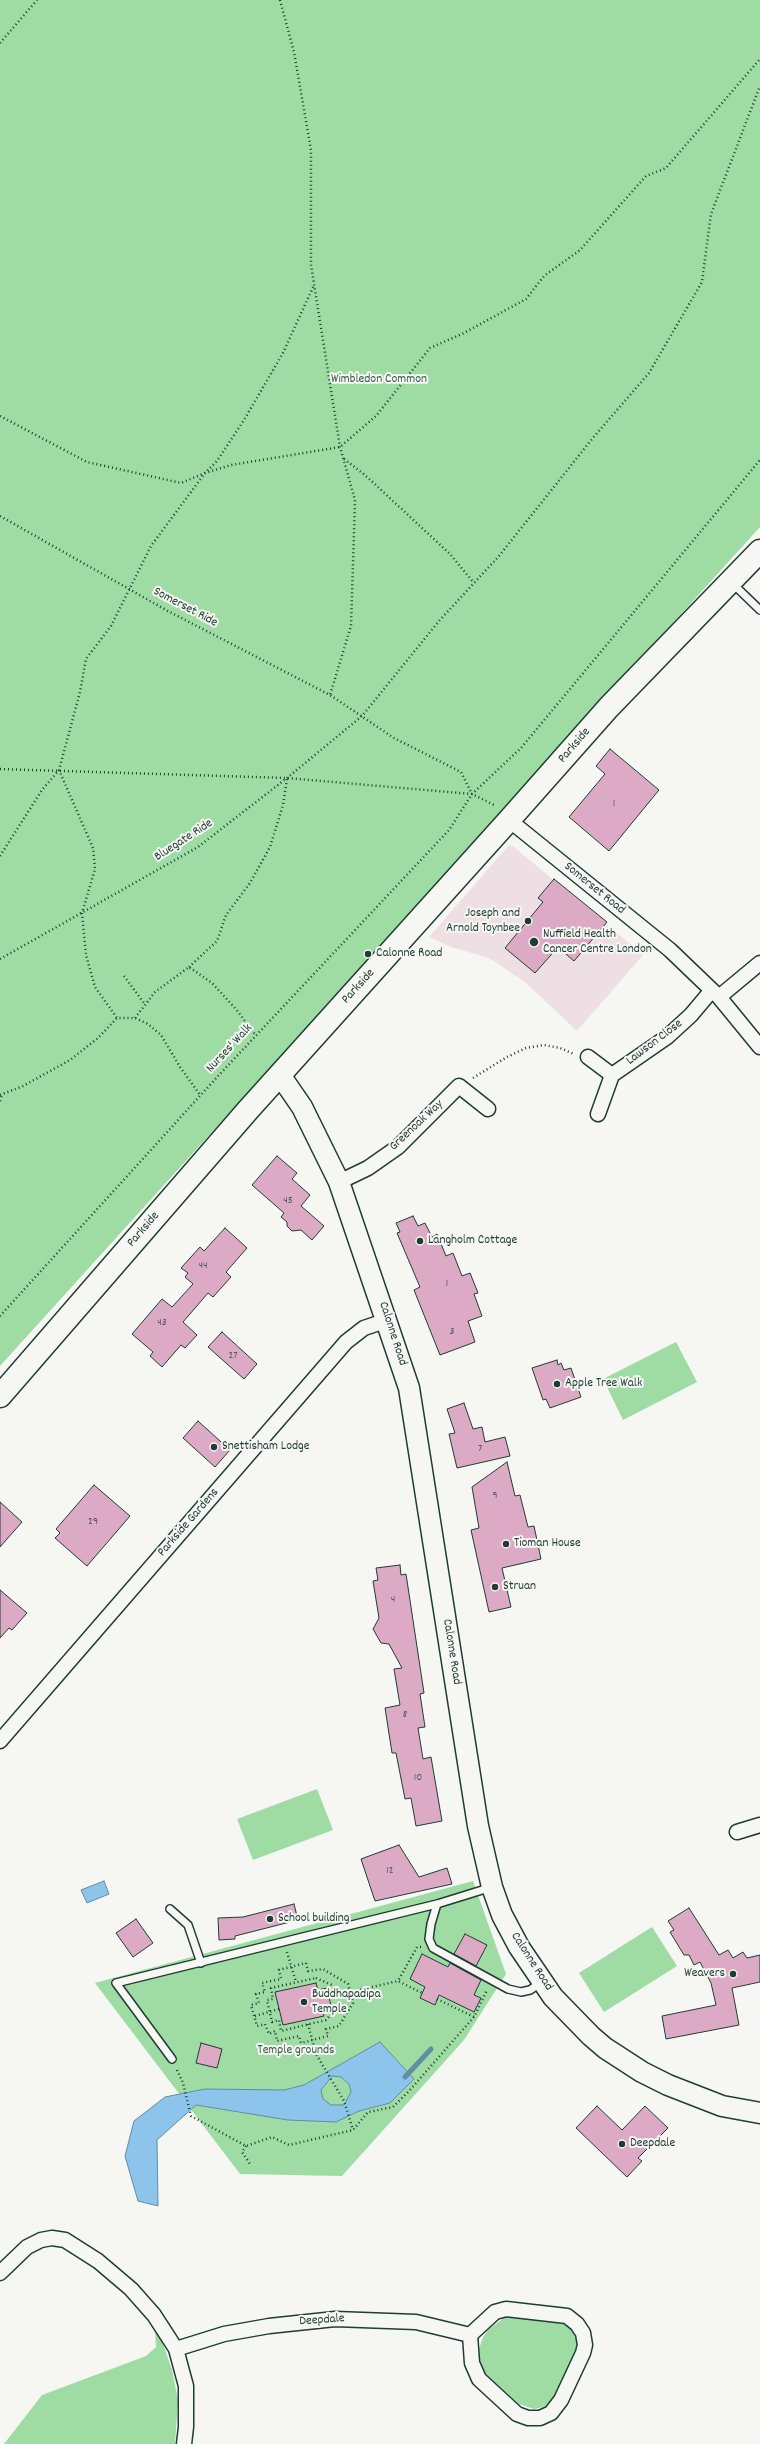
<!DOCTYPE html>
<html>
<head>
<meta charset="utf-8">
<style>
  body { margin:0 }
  canvas { display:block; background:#f6f6f2 }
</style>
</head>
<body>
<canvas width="760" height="2444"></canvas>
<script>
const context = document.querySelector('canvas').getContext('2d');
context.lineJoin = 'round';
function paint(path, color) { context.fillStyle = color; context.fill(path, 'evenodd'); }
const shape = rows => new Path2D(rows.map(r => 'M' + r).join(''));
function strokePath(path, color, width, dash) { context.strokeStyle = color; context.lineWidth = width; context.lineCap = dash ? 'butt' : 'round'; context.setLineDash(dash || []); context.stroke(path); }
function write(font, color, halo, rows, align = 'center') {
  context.font = font + ' Dekko,sans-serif'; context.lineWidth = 4; context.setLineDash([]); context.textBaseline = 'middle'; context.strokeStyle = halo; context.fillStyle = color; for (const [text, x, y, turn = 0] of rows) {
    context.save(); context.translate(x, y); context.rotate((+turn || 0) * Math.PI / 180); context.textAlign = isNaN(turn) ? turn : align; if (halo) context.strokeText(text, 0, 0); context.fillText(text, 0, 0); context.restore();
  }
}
paint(shape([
  [509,845,514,847,643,955,577,1031,525,982,489,958,451,947,429,937]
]), '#eedfe4');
paint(shape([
  [0,0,760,0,760,527,0,1366],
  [676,1342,697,1382,623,1420,603,1379],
  [317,1789,333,1830,253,1860,237,1819],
  [473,1881,506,1974,464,2040,342,2176,240,2174,95,1983],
  [652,1927,677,1966,604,2012,579,1973],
  [508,2315,565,2322,573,2331,578,2347,559,2388,549,2404,543,2407,534,2409,519,2404,486,2374,480,2361,479,2349,483,2337,489,2329],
  [155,2330,162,2341,172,2370,178,2400,175,2444,4,2444,42,2395,146,2356,156,2347]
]), '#9edca4');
const water = shape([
  [104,1881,109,1894,87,1903,81,1890,104,1881],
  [380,2042,414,2079,390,2103,359,2111,336,2122,288,2120,196,2105,157,2140,158,2206,138,2201,125,2156,134,2121,165,2097,205,2089,284,2090,304,2085,380,2042],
  [332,2076,341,2077,349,2084,351,2092,344,2105,331,2105,323,2099,321,2090,332,2076]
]);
paint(water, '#8cc4eb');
strokePath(water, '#608ea2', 1);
strokePath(shape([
  [405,2077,431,2049]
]), '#608ea2', 5);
const building = shape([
  [610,749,659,790,609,851,569,817,605,774,596,766,610,749],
  [554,879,607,922,574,961,558,947,535,973,505,948,543,902,538,898,554,879],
  [277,1156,297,1173,292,1179,310,1195,301,1206,324,1226,312,1240,301,1230,292,1231,287,1226,287,1222,281,1217,284,1213,252,1185,277,1156],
  [413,1216,418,1226,425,1223,432,1237,437,1234,446,1256,453,1253,462,1276,470,1273,478,1293,474,1294,482,1316,468,1321,475,1342,440,1355,414,1290,420,1287,397,1233,400,1232,396,1223,413,1216],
  [225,1228,247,1248,226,1272,231,1277,213,1297,208,1293,183,1322,197,1335,185,1348,181,1345,162,1367,150,1356,153,1352,132,1334,162,1299,172,1307,193,1284,185,1277,188,1273,181,1268,200,1247,204,1251,225,1228],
  [222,1332,257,1364,244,1379,208,1347,222,1332],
  [557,1360,558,1365,561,1363,564,1370,571,1368,581,1397,550,1408,546,1399,543,1400,532,1368,557,1360],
  [464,1403,473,1429,482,1427,485,1442,505,1437,510,1456,457,1468,449,1434,455,1433,447,1409,464,1403],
  [198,1421,230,1450,215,1467,183,1438,198,1421],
  [507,1462,515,1496,520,1495,528,1527,534,1526,541,1559,502,1568,511,1607,489,1612,471,1530,479,1528,472,1487,507,1462],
  [94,1485,130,1516,87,1566,55,1538,60,1533,56,1529,94,1485],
  [0,1502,22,1522,0,1547,0,1502],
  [400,1565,401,1575,406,1574,424,1693,420,1694,425,1727,418,1728,423,1759,431,1757,442,1821,416,1826,411,1798,405,1799,396,1753,392,1753,385,1708,400,1705,394,1669,402,1668,389,1644,381,1643,373,1629,379,1618,373,1581,378,1580,376,1568,400,1565],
  [0,1590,27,1613,12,1630,9,1628,0,1638,0,1590],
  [399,1845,419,1877,447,1868,452,1884,375,1901,361,1859,399,1845],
  [294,1904,298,1920,235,1936,235,1939,219,1940,218,1918,243,1917,294,1904],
  [689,1908,719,1955,728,1950,733,1958,743,1952,747,1958,760,1955,760,1982,732,1988,739,2025,666,2039,662,2016,716,2005,711,1983,700,1962,694,1965,689,1955,684,1955,670,1932,674,1930,668,1921,689,1908],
  [136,1919,153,1943,133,1957,116,1933,136,1919],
  [465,1934,487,1945,476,1966,454,1954,465,1934],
  [422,1954,448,1967,450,1963,481,1980,474,1995,481,1998,474,2012,439,1995,435,2005,420,1998,425,1987,410,1979,422,1954],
  [316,1983,318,1990,327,1988,331,2006,322,2008,324,2016,283,2025,275,1992,316,1983],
  [201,2043,222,2049,217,2068,196,2063,201,2043],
  [597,2106,622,2130,645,2106,668,2128,638,2158,642,2161,627,2177,576,2128,597,2106]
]);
paint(building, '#ddaac5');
strokePath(building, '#1f3d34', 1);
const lane = shape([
  [732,583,760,610],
  [437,1904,431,1924,429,1939,433,1948,508,1989,521,1992,530,1990,542,1982],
  [170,1909,188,1925,201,1963],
  [172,2059,116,1983,437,1904,492,1887]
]);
const street = shape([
  [509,820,670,950,719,997,760,1047],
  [719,997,760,963],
  [588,1057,612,1075,667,1037,691,1015,712,990],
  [598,1114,612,1075],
  [339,1182,368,1168,398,1147,459,1086,488,1109],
  [0,1741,346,1342,364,1328,388,1320],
  [737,1832,760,1825],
  [0,2273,27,2247,41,2240,52,2238,65,2240,98,2261,131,2289,154,2315,176,2349,186,2386,186,2427,184,2444],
  [506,2309,567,2316,577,2324,583,2333,585,2345,583,2353,561,2400,551,2413,540,2418,528,2418,517,2414,479,2379,472,2363,470,2335,495,2312,506,2309],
  [176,2349,224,2334,269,2326,335,2319,416,2322,470,2335]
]);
const secondary = shape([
  [280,1075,302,1107,339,1182,409,1388,478,1826,492,1887,502,1915,519,1947,553,1997,591,2036,605,2048,642,2072,668,2085,722,2106,760,2113]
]);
const primary = shape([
  [0,1396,248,1110,509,820,609,707,760,551]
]);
strokePath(lane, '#1f3d34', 10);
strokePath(street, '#1f3d34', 17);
strokePath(secondary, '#1f3d34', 23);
strokePath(primary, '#1f3d34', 25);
strokePath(shape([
  [280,0,294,52,311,150,311,265,340,447,355,500,351,626,330,695],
  [0,43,37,0],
  [0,416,87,462,181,483,205,473,217,461,244,420,283,353,314,285],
  [344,459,365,475,450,554,474,583],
  [0,516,166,610,330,695,394,738,461,772,472,794],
  [0,769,287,778,472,794,496,806],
  [59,770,93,848,95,869,82,913,86,955,95,987,117,1018,135,1018,148,1024,161,1035,180,1067,201,1096],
  [0,856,42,790,59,770,80,692,86,659,111,626,151,546,205,473,231,465,340,447,376,416,430,348,464,333,526,299,544,276,580,250,646,176,666,168,760,59],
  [0,959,198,847,287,778,362,716,439,621,499,556,592,439,649,373,702,282,711,214,760,86],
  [189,967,217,941,226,915,250,883,270,847,283,805,287,779],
  [124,976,144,1003],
  [135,1018,155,992,189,967,212,983,236,1009,256,1036],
  [473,1078,507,1057,526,1048,544,1045,560,1048,574,1054],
  [0,1095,23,1086,70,1060,98,1038,117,1018],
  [0,1101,2,1095],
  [0,1316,219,1075,449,830,472,794,521,748,760,460],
  [421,1947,417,1947,398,1981,422,1993],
  [287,1952,296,1982],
  [306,1963,308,1971,323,1969,348,1984,353,2003,339,2026,326,2029,328,2036,301,2043,299,2036,277,2041,275,2031,269,2034,265,2024,257,2026,251,2005,259,2003,256,1994,265,1992,262,1983,281,1979,279,1970,306,1963],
  [316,1978,334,1986,340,2005,326,2020,281,2031,279,2020,272,2022,267,2000,273,1999,271,1988,316,1978],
  [329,1997,398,1981],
  [437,1999,474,2017],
  [255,2016,279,2009],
  [308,2024,316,2054,344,2101,353,2130],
  [177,2070,183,2083,191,2116,246,2146,272,2137,289,2145,353,2130,368,2112,393,2107,409,2091,474,2017,487,1990],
  [246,2146,242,2152,250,2164]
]), '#1f3d34', 2.5, [1, 3]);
strokePath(lane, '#f6f6f2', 7);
strokePath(street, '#f6f6f2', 14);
strokePath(secondary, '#f6f6f2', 20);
strokePath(primary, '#f6f6f2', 22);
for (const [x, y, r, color] of [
  [528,921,4,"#1f3d34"],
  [534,942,5,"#1f3d34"],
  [368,954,4,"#1f3d34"],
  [420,1241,4,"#1f3d34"],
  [557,1384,4,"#1f3d34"],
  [214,1447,4,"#1f3d34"],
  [506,1544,4,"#1f3d34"],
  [495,1587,4,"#1f3d34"],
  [270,1919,4,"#1f3d34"],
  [733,1974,4,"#1f3d34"],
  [304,2002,4,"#1f3d34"],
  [622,2144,4,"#1f3d34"]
]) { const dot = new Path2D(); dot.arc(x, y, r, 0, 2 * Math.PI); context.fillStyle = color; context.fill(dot); strokePath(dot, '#f6f6f2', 1.5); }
write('11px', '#4e5858', null, [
  ["1",614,804],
  ["45",288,1201],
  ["44",203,1266],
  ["1",447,1284],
  ["43",162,1323],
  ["3",452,1332],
  ["27",233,1356],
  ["7",480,1449],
  ["9",495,1496],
  ["29",93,1522],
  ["4",393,1600],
  ["8",405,1715],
  ["10",418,1778],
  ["12",390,1871]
]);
write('13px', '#385d4a', '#f6f6f2', [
  ["Wimbledon Common",379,380],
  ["Temple grounds",296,2051]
]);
write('13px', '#1f3d34', '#f6f6f2', [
  ["Somerset Ride",185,608,28],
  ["Parkside",575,746,-49],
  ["Bluegate Ride",184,841,-33],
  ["Somerset Road",594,889,39],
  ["Parkside",359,987,-48],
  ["Lawson Close",655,1043,-37],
  ["Nurses' Walk",230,1049,-47],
  ["Greenoak Way",417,1126,-43],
  ["Parkside",144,1230,-49],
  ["Calonne Road",392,1334,72],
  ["Parkside Gardens",189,1523,-49],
  ["Calonne Road",451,1652,81],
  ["Calonne Road",531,1962,57],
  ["Deepdale",322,2321,-4]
]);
write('13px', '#1f3d34', '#f6f6f2', [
  ["Joseph and",520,914,"right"],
  ["Arnold Toynbee",520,929,"right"],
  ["Nuffield Health",543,935],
  ["Cancer Centre London",543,950],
  ["Calonne Road",376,954],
  ["Langholm Cottage",428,1241],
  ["Apple Tree Walk",565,1384],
  ["Snettisham Lodge",222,1447],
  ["Tioman House",514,1544],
  ["Struan",503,1587],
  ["School building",278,1919],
  ["Weavers",725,1974,"right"],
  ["Buddhapadipa",312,1995],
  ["Temple",312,2010],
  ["Deepdale",630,2144]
], 'left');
</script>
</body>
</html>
